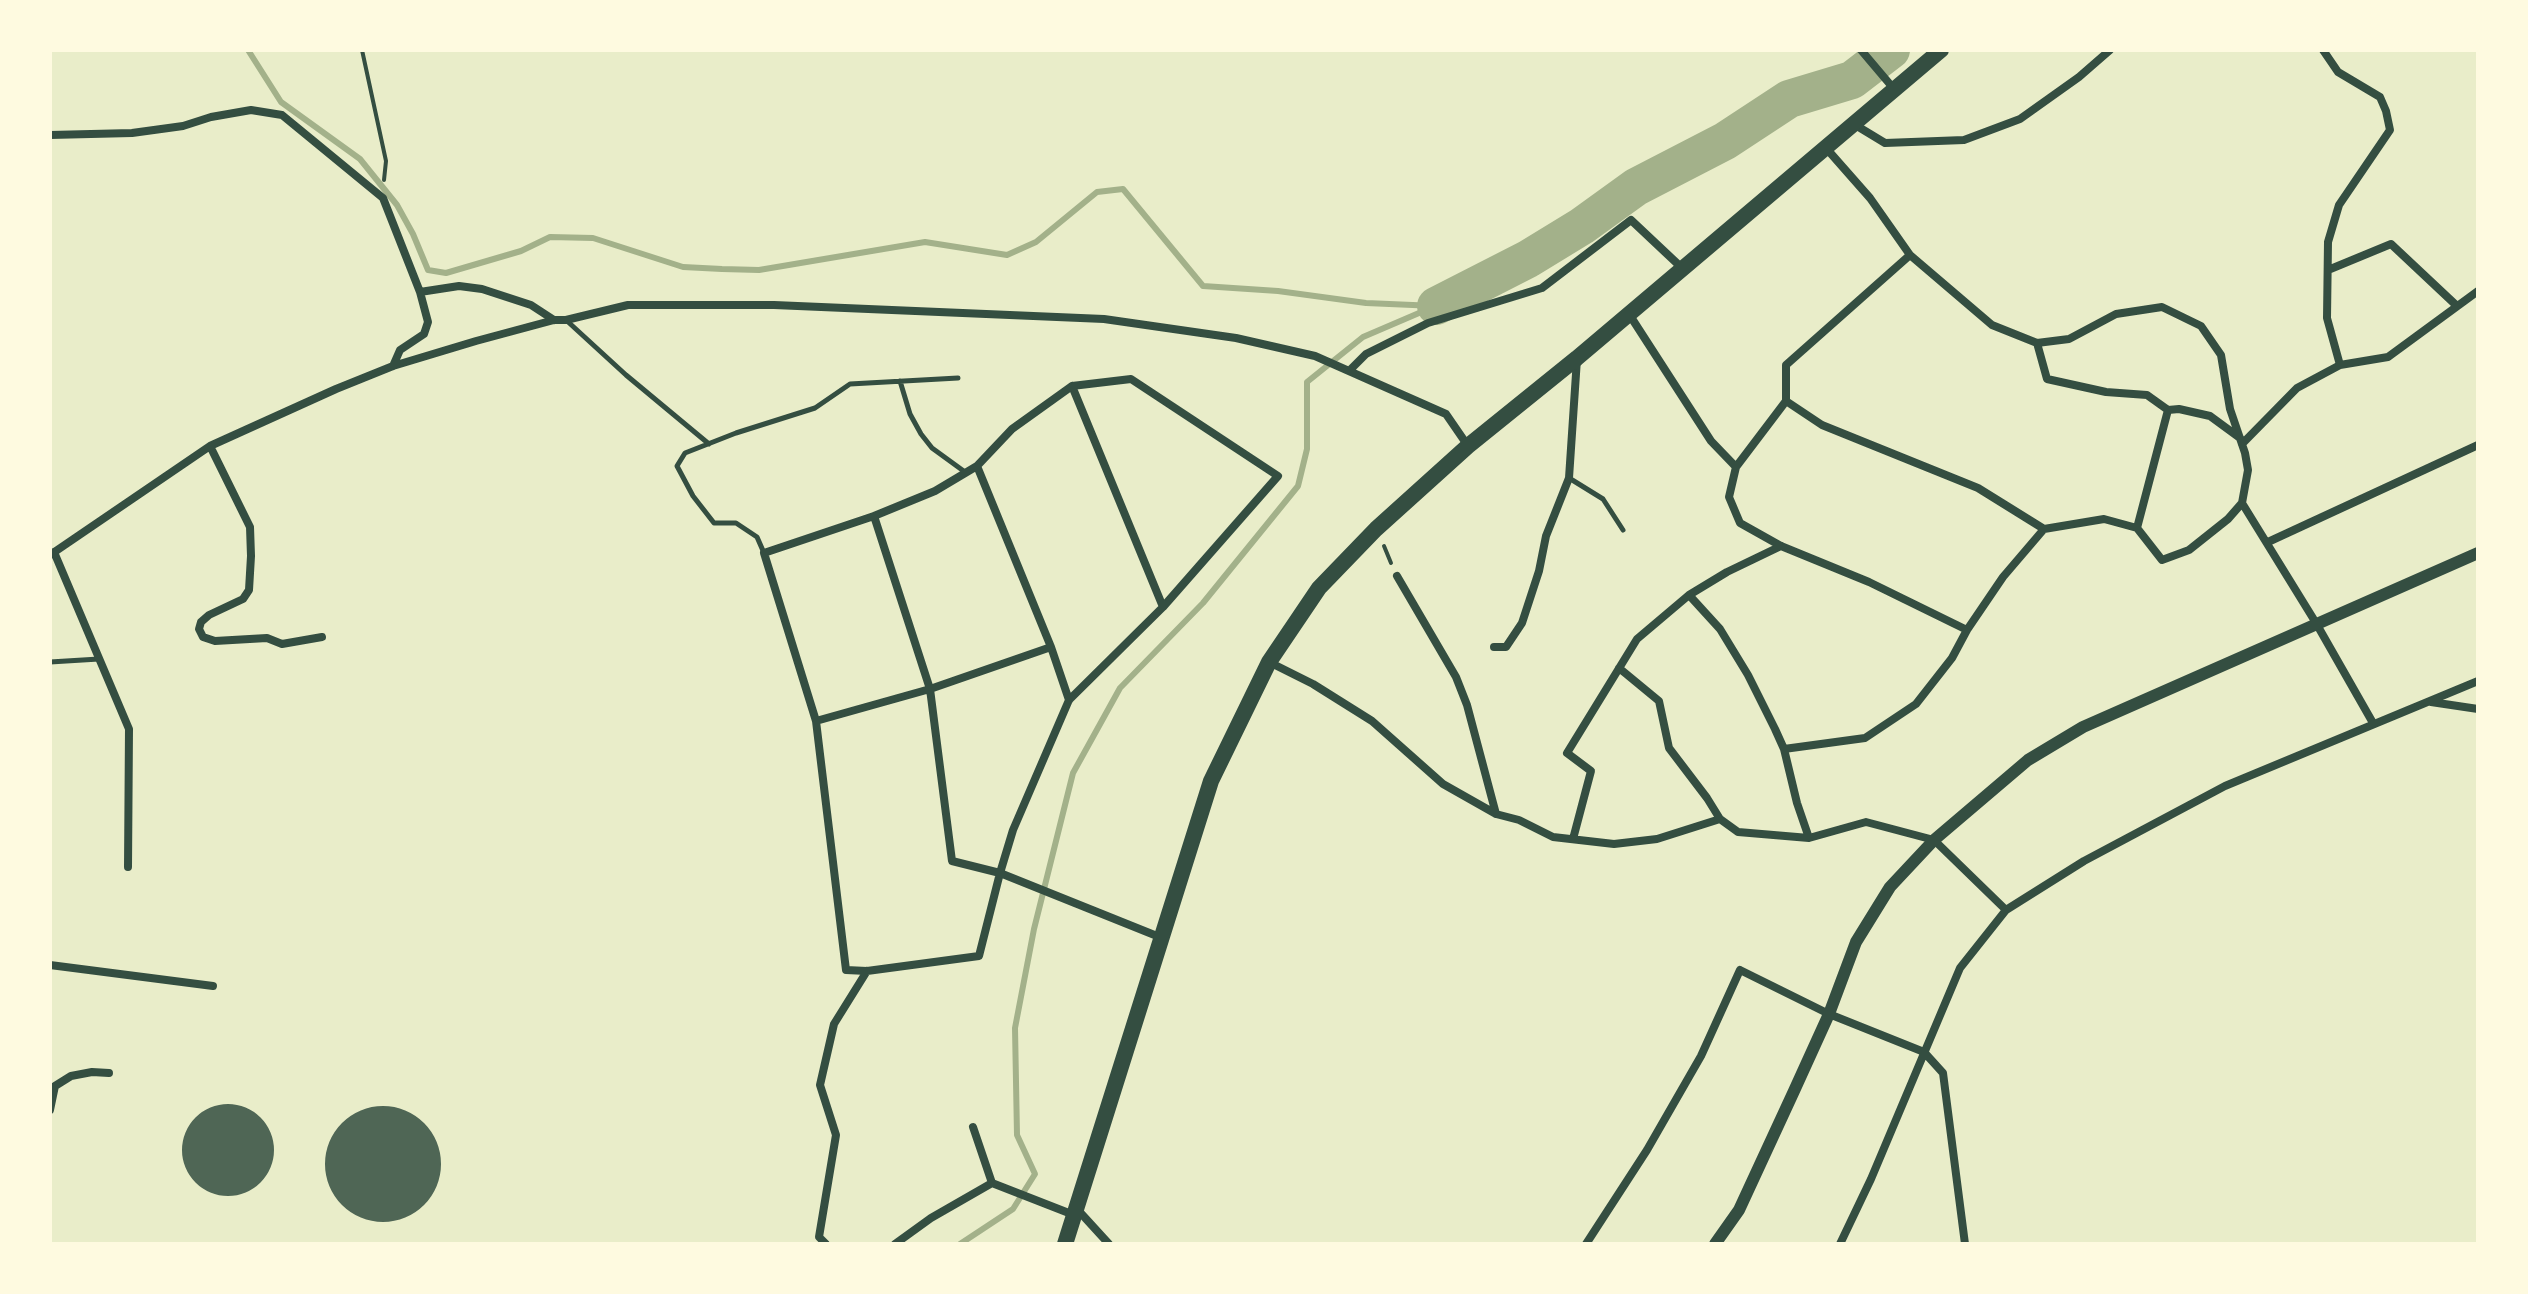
<!DOCTYPE html>
<html>
<head>
<meta charset="utf-8">
<style>
  body { margin:0 }
  #map { position:relative; width:2528px; height:1294px; overflow:hidden; background:#e9edc9; font-family:Ubuntu,sans-serif }
  canvas { display:block }
  .frame { position:absolute; inset:0; border:52px solid #fefae0; pointer-events:none }
</style>
</head>
<body>
<div id="map">
<canvas width="2528" height="1294"></canvas>
<div class="frame"></div>
</div>
<script>
const context = document.querySelector('canvas').getContext('2d');
context.lineJoin = 'round';
const shape = rows => new Path2D(rows.map(r => 'M' + r).join(''));
function strokePath(path, color, width, dash) { context.strokeStyle = color; context.lineWidth = width; context.lineCap = dash ? 'butt' : 'round'; context.setLineDash(dash || []); context.stroke(path); }
function paint(path, color) { context.fillStyle = color; context.fill(path, 'evenodd'); }
strokePath(shape([
  [248,50,281,102,360,159,397,205,413,234,428,270,446,273,521,251,550,237,593,238,683,267,722,269,759,270,925,242,1007,255,1036,242,1097,192,1123,189,1203,286,1278,291,1366,303,1436,306],
  [960,1244,1013,1209,1035,1174,1017,1135,1015,1028,1034,929,1073,773,1120,688,1203,603,1298,486,1307,449,1307,382,1363,337,1433,307]
]), '#a3b18a', 6);
strokePath(shape([
  [1436,306,1528,259,1582,226,1636,187,1725,141,1789,99,1852,80,1891,50]
]), '#a3b18a', 38);
paint(shape([
  '182 1150a46 46 0 1 1 92 0a46 46 0 1 1-92 0Z',
  '325 1164a58 58 0 1 1 116 0a58 58 0 1 1-116 0Z'
]), '#4f6655');
strokePath(shape([
  [362,50,386,161,384,180],
  [1384,546,1391,563]
]), '#344e41', 4);
strokePath(shape([
  [566,320,626,375,709,444],
  [900,381,910,414,921,434,932,448,965,472],
  [1569,478,1603,499,1623,530],
  [764,553,757,537,736,523,714,523,693,496,677,466,685,453,736,433,815,408,850,384,958,378],
  [50,662,99,659]
]), '#344e41', 5);
strokePath(shape([
  [1861,50,1894,89],
  [2323,50,2338,72,2380,97,2386,111,2390,130,2339,205,2328,242,2327,318,2340,365],
  [1852,123,1885,143,1964,140,2020,119,2079,77,2110,50],
  [50,135,132,133,183,126,211,117,251,110,282,115,383,198,420,292,428,322,424,334,400,350,393,366],
  [1826,148,1870,198,1910,255,1992,325,2037,343,2069,339,2116,314,2162,307,2201,326,2221,355,2230,409,2245,453,2248,470,2242,503,2316,623,2373,723],
  [1910,255,1786,365,1786,401,1822,425,1978,488,2044,529],
  [2328,270,2391,244,2457,306],
  [420,292,459,286,482,289,531,305,554,320],
  [1629,314,1711,441,1736,467],
  [2037,343,2047,379,2106,392,2147,395,2168,410],
  [1350,370,1366,354,1428,323,1542,288,1631,220,1682,268],
  [1072,386,1163,607],
  [1786,401,1736,467,1729,497,1740,523,1781,546,1869,582,1967,630],
  [2242,444,2297,388,2340,365,2388,357,2478,291],
  [210,446,250,527,251,556,249,590,243,599,209,615,201,622,199,629,203,637,215,641,267,638,282,644,322,637],
  [977,466,1051,647,1069,700],
  [874,516,935,491,977,466,1012,429,1072,386,1131,379,1278,476,1163,607,1069,700,1013,830,1000,873,979,956,867,971,846,970,816,721,764,553,874,516,930,689,952,861,1000,873,1162,938],
  [2137,528,2168,410,2179,409,2210,416,2240,438],
  [2268,542,2478,445],
  [54,552,129,729,128,867],
  [50,555,210,446,336,389,393,366,476,341,554,320,566,320,628,305,774,305,1104,319,1236,338,1315,356,1446,414,1468,446],
  [1397,576,1456,677,1467,705,1496,814],
  [1689,595,1720,629,1748,675,1775,729,1784,749,1797,803,1809,838],
  [1494,647,1506,647,1522,623,1539,571,1546,536,1569,478,1577,359],
  [1269,662,1313,684,1372,721,1443,784,1496,814,1519,820,1553,837,1614,844,1657,839,1720,819],
  [1619,668,1659,701,1669,748,1707,798,1720,819,1738,832,1809,838,1866,822,1934,840,2006,910],
  [2431,702,2478,709],
  [816,721,930,689,1051,647],
  [1784,749,1865,738,1916,704,1952,658,1967,630,2003,577,2044,529,2104,519,2137,528,2162,560,2189,550,2228,519,2242,503],
  [1573,839,1591,771,1567,753,1637,639,1689,595,1727,572,1781,546],
  [50,965,213,986],
  [50,1110,55,1086,71,1076,92,1072,109,1073],
  [973,1127,992,1183],
  [1077,1209,1109,1244],
  [826,1244,819,1237,836,1135,820,1085,834,1024,867,971],
  [895,1244,931,1218,992,1183,1074,1215],
  [1586,1244,1647,1150,1701,1056,1740,970,1829,1014,1924,1052,1943,1073,1965,1244],
  [1840,1244,1871,1179,1960,968,2006,910,2084,861,2225,786,2478,681]
]), '#344e41', 8);
strokePath(shape([
  [1715,1244,1739,1210,1794,1091,1829,1014,1856,942,1890,887,1934,840,2028,760,2083,727,2478,553]
]), '#344e41', 12);
strokePath(shape([
  [1065,1244,1211,781,1269,662,1319,588,1376,529,1468,446,1577,358,1941,50]
]), '#344e41', 16);
</script>
</body>
</html>
